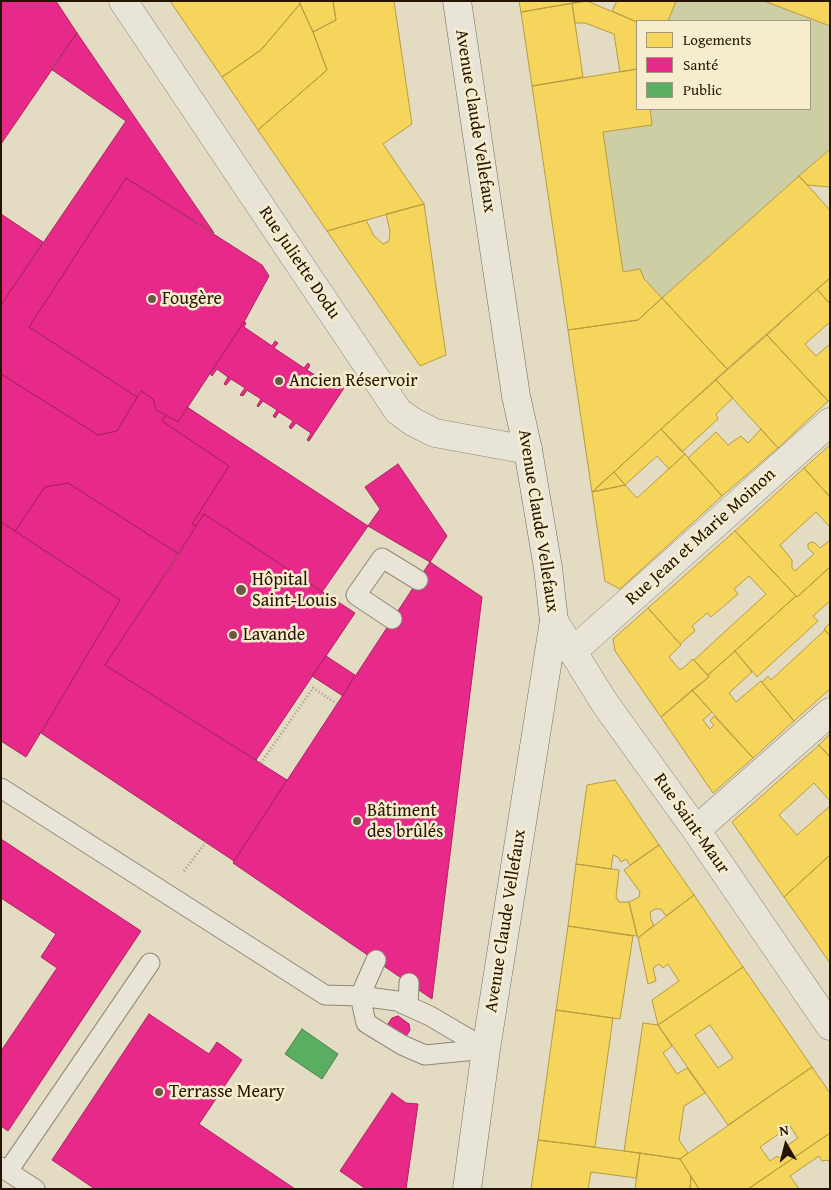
<!DOCTYPE html>
<html>
<head>
<meta charset="utf-8">
<style>
  body { margin:0 }
  #map { position:relative; width:831px; height:1190px; overflow:hidden; background:#e3dbc2; font-family:"Gentium Book Plus",serif }
  canvas { display:block }
  .frame { position:absolute; inset:0; border:2px solid #251401; pointer-events:none }
  .legend { position:absolute; left:636px; top:20px; width:175px; height:90px; box-sizing:border-box; background:#f6edce; border:1px solid #a2967c; margin:0; padding:6px 9px; list-style:none; font-size:15px; color:#251401 }
  .legend li { display:flex; align-items:center; gap:10px; height:25px }
  .legend b { width:25px; border:1px solid #a2967c }
  .north { position:absolute; left:761px; top:1120px; width:50px; height:50px; -webkit-text-stroke:4px #f6edce; paint-order:stroke; rotate:352deg; font-size:14px; font-weight:700; line-height:20px; text-align:center; color:#251401 }
  .north::after { content:''; display:block; margin:auto; width:18px; height:22px; background:#251401; clip-path:polygon(50% 0,100% 100%,50% 72%,0 100%) }
</style>
</head>
<body>
<div id="map">
<canvas width="831" height="1190"></canvas>
<div class="frame"></div>
<ul class="legend">
<li><b style="height:14px;background:#f6d55c"></b>Logements</li>
<li><b style="height:14px;background:#e7298a"></b>Santé</li>
<li><b style="height:14px;background:#5aae61"></b>Public</li>
</ul>
<div class="north">N</div>
</div>
<script>
const context = document.querySelector('canvas').getContext('2d');
context.lineJoin = 'round';
function paint(path, color) { context.fillStyle = color; context.fill(path, 'evenodd'); }
const shape = rows => new Path2D(rows.map(r => 'M' + r).join(''));
function strokePath(path, color, width, dash) { context.strokeStyle = color; context.lineWidth = width; context.lineCap = dash ? 'butt' : 'round'; context.setLineDash(dash || []); context.stroke(path); }
function write(font, color, halo, rows, align = 'center') {
  context.font = font + ' "Gentium Book Plus",serif'; context.lineWidth = 5; context.setLineDash([]); context.textBaseline = 'middle'; context.strokeStyle = halo; context.fillStyle = color; for (const [text, x, y, turn = 0] of rows) {
    context.save(); context.translate(x, y); context.rotate((+turn || 0) * Math.PI / 180); context.textAlign = isNaN(turn) ? turn : align; if (halo) context.strokeText(text, 0, 0); context.fillText(text, 0, 0); context.restore();
  }
}
paint(shape([
  [676,1,764,1,830,26,830,149,662,298,644,279,640,269,623,272,603,132,652,125,650,109,810,109,810,21,668,21]
]), '#cecea4');
const homes = shape([
  [170,1,299,1,300,4,261,50,222,77,170,1],
  [299,1,333,1,336,20,313,32,299,1],
  [333,1,394,1,412,124,383,144,424,204,327,231,258,130,327,70,313,32,336,20,333,1],
  [519,1,587,1,521,12,519,1],
  [587,1,637,22,637,69,620,72,614,34,585,23,575,23,572,3,587,1],
  [617,1,676,1,668,21,637,22,612,11,617,1],
  [764,1,830,1,830,26,764,1],
  [572,3,583,77,532,86,521,12,572,3],
  [300,4,313,32,327,70,258,130,222,77,261,50,300,4],
  [637,69,637,109,650,109,652,125,603,132,623,272,640,269,644,279,662,298,638,320,568,330,532,86,637,69],
  [830,149,830,187,807,185,799,176,830,149],
  [799,176,830,210,830,278,727,369,662,298,799,176],
  [424,204,446,355,420,366,327,231,366,220,374,236,383,244,389,241,390,231,386,214,424,204],
  [830,278,830,304,817,289,830,278],
  [817,289,830,304,830,322,805,344,816,356,830,344,830,400,828,401,767,335,817,289],
  [662,298,727,369,592,492,568,330,638,320,662,298],
  [767,335,828,401,778,448,716,380,767,335],
  [716,380,733,398,716,414,718,419,682,452,661,429,716,380],
  [661,429,685,454,669,469,657,456,625,485,614,472,661,429],
  [761,429,778,448,722,496,688,458,716,432,728,445,741,436,748,443,761,429],
  [830,445,830,497,804,468,830,445],
  [685,454,722,496,620,589,605,581,592,492,625,485,637,498,685,454],
  [804,468,830,497,830,527,816,512,780,545,792,560,792,568,795,571,814,554,808,548,808,544,811,542,815,543,820,548,830,540,830,567,797,597,735,531,804,468],
  [614,472,625,485,592,492,608,477,614,472],
  [735,531,796,596,708,675,694,660,766,594,749,576,734,589,738,594,711,617,707,613,692,626,695,631,680,644,648,608,735,531],
  [830,567,830,601,813,616,818,621,757,677,735,651,796,596,797,597,830,567],
  [648,608,681,645,669,657,679,669,682,669,693,659,709,677,661,717,615,651,613,639,648,608],
  [830,623,830,636,824,629,830,623],
  [825,630,830,636,830,689,794,721,762,682,768,676,771,680,825,630],
  [735,651,752,672,729,693,736,702,761,681,794,721,753,758,692,690,709,677,708,675,735,651],
  [692,690,712,712,703,720,710,729,714,725,710,721,714,716,753,758,713,793,661,717,692,690],
  [830,734,830,757,819,745,830,734],
  [819,745,830,757,830,801,814,783,779,815,797,835,830,806,830,855,784,897,732,822,819,745],
  [615,780,659,845,630,865,626,859,621,862,618,857,613,855,611,869,576,864,587,785,615,780],
  [659,845,694,895,666,916,661,909,655,909,650,912,651,920,654,925,638,938,629,902,639,897,640,892,624,870,659,845],
  [830,855,830,963,784,897,830,855],
  [576,864,619,870,616,897,619,902,629,902,637,936,568,926,576,864],
  [694,895,743,967,658,1025,652,1000,679,981,668,964,663,968,659,964,653,968,656,981,648,984,638,938,694,895],
  [568,926,633,936,620,1019,556,1010,568,926],
  [743,967,812,1067,728,1125,658,1025,743,967],
  [710,1025,733,1058,718,1068,695,1035,710,1025],
  [556,1010,613,1018,595,1147,538,1140,556,1010],
  [643,1023,658,1025,672,1046,663,1053,677,1074,687,1068,705,1093,684,1106,679,1140,688,1153,680,1159,624,1151,643,1023],
  [812,1067,830,1093,830,1133,748,1189,699,1189,680,1159,812,1067],
  [790,1126,798,1138,785,1147,788,1152,779,1158,777,1156,770,1161,760,1147,790,1126],
  [830,1133,830,1163,828,1160,822,1161,819,1156,790,1176,799,1189,748,1189,830,1133],
  [538,1140,640,1153,636,1178,591,1172,588,1189,531,1189,538,1140],
  [640,1153,680,1159,691,1176,690,1189,635,1189,640,1153],
  [691,1176,699,1189,690,1189,691,1176]
]);
paint(homes, '#f6d55c');
strokePath(homes, '#b79b41', 1);
const health = shape([
  [1,1,56,1,77,33,1,144,1,1],
  [77,33,214,233,126,178,29,327,137,397,117,431,98,435,1,374,1,305,126,121,51,69,77,33],
  [126,178,262,265,269,276,244,322,178,422,156,410,153,399,141,391,137,397,29,327,126,178],
  [1,214,43,242,1,305,1,214],
  [244,322,246,323,244,327,272,346,275,341,278,343,274,348,304,368,308,363,310,365,307,370,338,390,341,386,344,388,309,441,307,440,311,433,296,423,291,429,289,427,293,421,279,412,275,418,273,416,277,410,263,401,258,407,257,406,261,399,247,390,243,396,240,395,245,388,231,379,226,385,224,384,228,377,217,369,212,376,210,373,244,322],
  [1,374,98,435,117,431,141,391,153,399,156,410,166,415,162,421,229,466,192,524,196,526,179,554,68,483,45,487,15,531,1,522,1,374],
  [187,407,368,526,322,592,204,514,196,526,192,524,229,466,162,421,166,415,178,422,187,407],
  [398,464,447,536,430,562,368,526,380,509,365,487,398,464],
  [68,483,179,554,105,665,287,780,234,861,41,733,120,600,15,531,45,487,68,483],
  [204,514,355,613,256,760,105,665,204,514],
  [1,522,120,600,26,757,1,741,1,522],
  [430,562,482,597,432,999,233,863,430,562],
  [326,656,355,675,343,696,312,676,326,656],
  [1,839,141,931,8,1131,1,1126,1,1051,57,968,41,957,56,934,1,898,1,839],
  [149,1014,209,1054,217,1042,242,1060,199,1124,295,1189,95,1189,52,1160,149,1014],
  [398,1016,409,1024,410,1030,407,1035,401,1037,390,1029,388,1024,392,1018,398,1016],
  [392,1093,406,1103,418,1104,406,1189,366,1189,340,1171,392,1093]
]);
paint(health, '#e7298a');
strokePath(health, '#ad2361', 1);
const public = shape([
  [302,1029,338,1054,322,1079,285,1054,302,1029]
]);
paint(public, '#5aae61');
strokePath(public, '#4a8044', 1);
const lane = shape([
  [392,619,356,595,382,558,418,580],
  [1,788,325,995,360,996,397,1001,430,1016,486,1049],
  [376,960,360,996,366,1023,402,1045,425,1055,486,1049],
  [408,1006,409,983],
  [1,1167,35,1189],
  [8,1171,150,963]
]);
const street = shape([
  [123,1,398,411,413,422,435,433,528,450],
  [554,621,604,702,696,830,830,1026],
  [572,652,830,422],
  [696,830,830,712]
]);
const secondary = shape([
  [457,1,516,396,528,450,548,568,554,621,486,1049,467,1189]
]);
strokePath(lane, '#8f8878', 21);
strokePath(street, '#8f8878', 29);
strokePath(secondary, '#746d5e', 29);
strokePath(shape([
  [261,763,313,688,337,704],
  [184,871,206,842]
]), '#a29c91', 3, [1, 2.5]);
strokePath(lane, '#e8e4d7', 19);
strokePath(street, '#e8e4d7', 28);
strokePath(secondary, '#e8e4d7', 28);
for (const [x, y, r, color] of [
  [152,299,5,"#685a45"],
  [279,381,5,"#685a45"],
  [241,590,6,"#685a45"],
  [233,635,5,"#685a45"],
  [357,821,5,"#685a45"],
  [159,1092,5,"#685a45"]
]) { const dot = new Path2D(); dot.arc(x, y, r, 0, 2 * Math.PI); context.fillStyle = color; context.fill(dot); strokePath(dot, '#f6edce', 2); }
write('18px', '#251401', '#f6edce', [
  ["Avenue Claude Vellefaux",475,121,81],
  ["Rue Juliette Dodu",299,263,56],
  ["Avenue Claude Vellefaux",538,521,81],
  ["Rue Jean et Marie Moinon",701,537,-42],
  ["Rue Saint-Maur",691,824,55],
  ["Avenue Claude Vellefaux",506,921,-81]
]);
write('18px', '#251401', '#f6edce', [
  ["Fougère",162,299],
  ["Ancien Réservoir",289,381],
  ["Hôpital",252,580],
  ["Saint-Louis",252,601],
  ["Lavande",243,635],
  ["Bâtiment",367,811],
  ["des brûlés",367,832],
  ["Terrasse Meary",169,1092]
], 'left');
</script>
</body>
</html>
